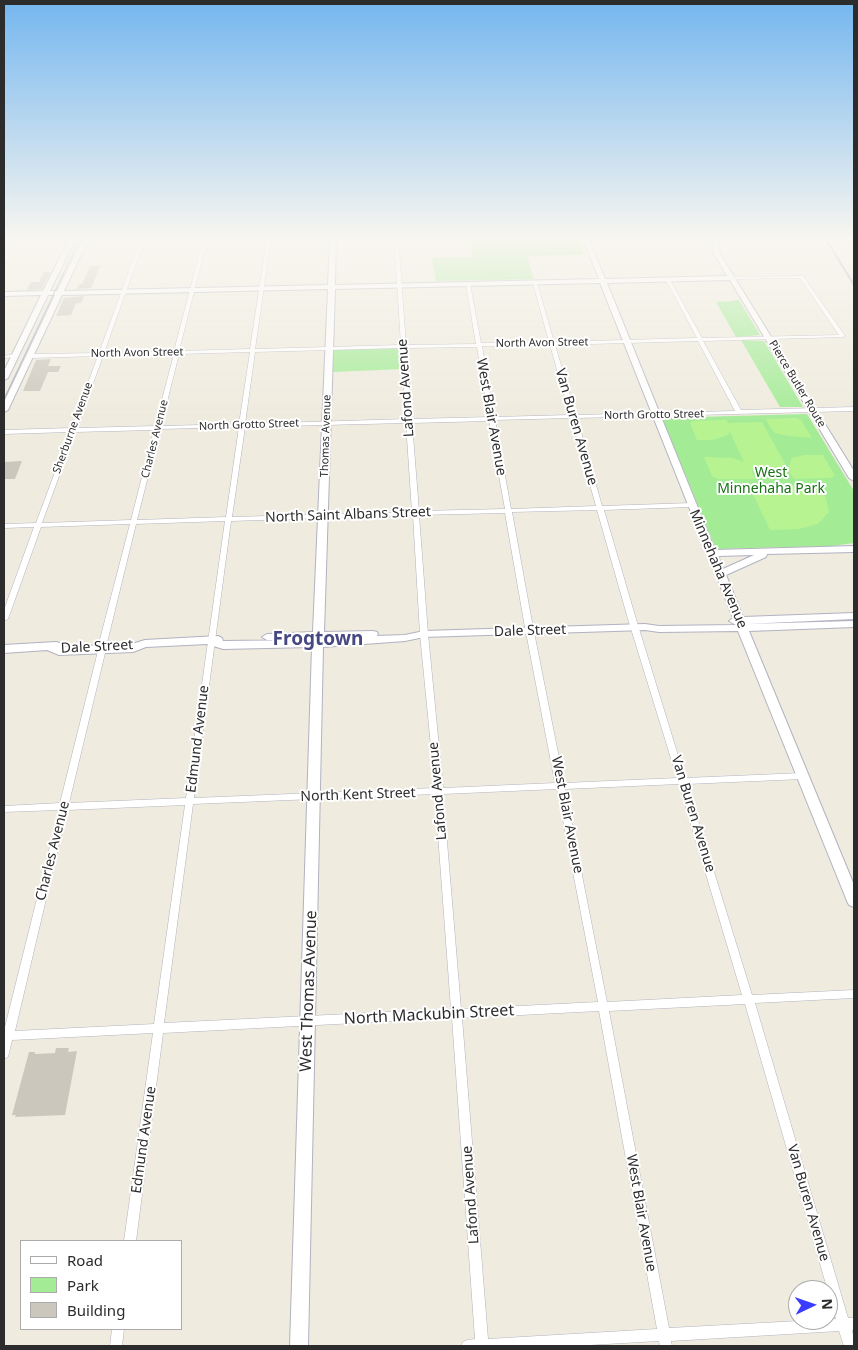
<!DOCTYPE html>
<html>
<head>
<meta charset="utf-8">
<style>
  body { margin:0 }
  #map { position:relative; width:858px; height:1350px; overflow:hidden; background:#efebde; font-family:"Noto Sans",sans-serif }
  canvas { display:block }
  .frame { position:absolute; inset:0; border:5px solid #2c2c2c; pointer-events:none }
  .legend { position:absolute; left:20px; top:1240px; width:162px; height:90px; box-sizing:border-box; background:#fff; border:1px solid #ababab; margin:0; padding:6px 9px; list-style:none; font-size:15px; color:#2c2c2c }
  .legend li { display:flex; align-items:center; gap:10px; height:25px }
  .legend b { width:25px; border:1px solid #ababab }
  .north { position:absolute; left:788px; top:1280px; width:50px; height:50px; box-sizing:border-box; background:#fff; border:1px solid #ababab; border-radius:50%; rotate:87deg; font-size:14px; font-weight:700; line-height:20px; text-align:center; color:#2c2c2c }
  .north::after { content:''; display:block; margin:auto; width:18px; height:22px; background:#3b3cff; clip-path:polygon(50% 0,100% 100%,50% 72%,0 100%) }
</style>
</head>
<body>
<div id="map">
<canvas width="858" height="1350"></canvas>
<div class="frame"></div>
<ul class="legend">
<li><b style="height:6px;background:#fff"></b>Road</li>
<li><b style="height:14px;background:#a3eb95"></b>Park</li>
<li><b style="height:14px;background:#cbc7bd"></b>Building</li>
</ul>
<div class="north">N</div>
</div>
<script>
const context = document.querySelector('canvas').getContext('2d');
context.lineJoin = 'round';
function paint(path, color) { context.fillStyle = color; context.fill(path, 'evenodd'); }
const shape = rows => new Path2D(rows.map(r => 'M' + r).join(''));
function strokePath(path, color, width, dash) { context.strokeStyle = color; context.lineWidth = width; context.lineCap = dash ? 'butt' : 'round'; context.setLineDash(dash || []); context.stroke(path); }
function write(font, color, halo, rows, align = 'center') {
  context.font = font + ' "Noto Sans",sans-serif'; context.lineWidth = 4; context.setLineDash([]); context.textBaseline = 'middle'; context.strokeStyle = halo; context.fillStyle = color; for (const [text, x, y, turn = 0] of rows) {
    context.save(); context.translate(x, y); context.rotate((+turn || 0) * Math.PI / 180); context.textAlign = isNaN(turn) ? turn : align; if (halo) context.strokeText(text, 0, 0); context.fillText(text, 0, 0); context.restore();
  }
}
paint(shape([
  [469,236,577,236,584,255,527,256,534,279,436,281,432,258,473,257],
  [734,300,739,300,760,335,736,337,716,302,735,301],
  [741,340,764,341,803,407,780,407],
  [397,348,401,350,402,369,333,372,333,352,335,350],
  [807,414,854,491,854,543,832,546,716,549,662,418]
]), '#a3eb95');
paint(shape([
  [796,418,801,420,812,438,789,436,775,433,770,427,766,419],
  [726,420,728,423,762,422,788,469,792,458,804,455,823,455,835,476,831,478,794,479,788,470,752,471,755,479,718,479,712,476,704,457,733,458,744,462,730,432,726,436,712,440,697,440,690,423,693,421],
  [818,484,826,498,829,512,818,524,799,529,770,530,751,490,755,487]
]), '#b7f390');
paint(shape([
  [101,265,91,288,77,289,79,284,82,284,90,266],
  [44,272,51,272,42,289,27,290,31,282,39,282],
  [84,296,81,303,76,303,71,315,56,316,64,298],
  [51,359,48,366,61,366,58,372,48,372,40,391,23,391,36,360],
  [22,461,15,479,4,479,4,462],
  [56,1048,69,1048,68,1052,77,1051,65,1115,15,1117,16,1115,12,1115,29,1052,35,1052,35,1054,55,1053]
]), '#cbc7bd');
const street = shape([
  [16,236,20,236,18,241,71,240,73,241,71,242,16,243,6,261,4,262,4,258,12,243,4,243,4,241,13,241,16,236],
  [142,236,146,236,145,238,204,236,319,236,317,237,271,238,255,349,401,345,394,236,398,236,406,345,476,344,466,284,468,283,470,284,481,343,549,342,533,283,535,282,537,283,554,342,697,338,666,280,668,279,670,280,702,338,839,335,800,278,730,279,730,277,732,277,803,276,845,336,843,337,703,341,741,410,854,407,854,411,577,418,602,506,692,503,695,505,692,507,604,510,636,619,685,778,803,773,806,774,807,776,806,778,803,779,687,784,752,995,854,990,854,998,755,1003,848,1318,854,1318,854,1330,852,1330,854,1339,854,1346,844,1346,839,1331,671,1341,672,1346,660,1346,659,1341,572,1346,461,1346,463,1342,467,1340,475,1339,452,1018,163,1033,136,1241,124,1241,153,1033,12,1040,8,1057,4,1059,4,1031,59,810,4,812,4,806,60,803,99,647,105,647,106,649,69,803,186,798,225,521,136,524,107,643,103,645,99,643,130,524,41,527,8,619,4,621,4,610,34,527,4,528,4,524,36,523,70,432,4,434,4,430,71,428,98,356,31,358,28,356,31,354,99,353,140,241,85,242,83,241,85,240,141,239,142,236],
  [267,238,250,349,179,351,207,240,267,238],
  [203,240,174,351,104,353,144,241,203,240],
  [698,341,735,411,576,415,555,345,698,341],
  [550,345,570,415,494,417,482,346,550,345],
  [477,347,489,417,412,419,406,348,477,347],
  [401,348,406,419,245,424,255,352,401,348],
  [250,352,239,424,161,426,179,354,250,352],
  [174,354,155,426,77,428,103,356,174,354],
  [571,418,596,506,511,509,495,420,571,418],
  [489,421,505,509,419,511,412,423,489,421],
  [406,423,412,512,232,517,245,427,406,423],
  [239,427,226,517,137,520,160,429,239,427],
  [154,430,131,520,42,523,75,432,154,430],
  [597,510,628,619,677,778,564,783,532,622,512,512,597,510],
  [505,513,524,622,555,783,443,788,428,634,419,515,505,513],
  [413,515,420,634,435,788,194,798,231,521,413,515],
  [679,784,742,995,607,1002,565,789,679,784],
  [557,789,598,1002,461,1009,443,794,557,789],
  [435,794,451,1009,164,1023,193,804,435,794],
  [185,805,154,1024,15,1031,67,810,185,805],
  [745,1004,836,1319,669,1328,609,1011,745,1004],
  [599,1011,657,1329,488,1339,462,1018,599,1011],
  [14,354,17,356,16,357,4,358,4,356,14,354],
  [112,1329,124,1329,122,1346,110,1346,112,1329]
]);
const secondary = shape([
  [71,236,77,236,50,291,57,291,84,236,90,236,64,291,328,285,330,236,336,236,335,285,599,279,582,236,588,236,605,279,727,276,714,254,712,247,714,236,720,236,718,247,720,254,854,471,854,481,849,478,730,280,607,283,715,550,854,546,854,552,767,554,766,557,726,575,743,617,854,613,854,619,746,624,854,621,854,627,749,631,854,885,854,907,849,905,847,901,738,631,659,632,645,630,424,637,405,641,323,647,308,1346,290,1346,312,647,223,649,207,644,146,647,133,652,59,655,47,650,4,653,4,645,56,642,60,643,61,647,132,644,145,640,218,636,222,638,223,641,313,640,267,640,262,637,267,634,313,632,328,289,62,295,8,410,4,412,4,402,55,295,48,295,8,378,4,380,4,371,41,295,4,296,4,292,43,291,71,236],
  [600,283,733,618,729,621,736,625,659,626,645,624,424,631,405,635,377,636,378,634,377,632,373,631,324,632,335,289,600,283],
  [754,555,723,569,718,556,754,555]
]);
strokePath(street, '#b2b2c1', 1);
strokePath(secondary, '#b2b2c1', 2);
paint(street, '#fff');
paint(secondary, '#fff');
strokePath(shape([
  [4,399,81,236]
]), '#a09fb8', 1);
strokePath(shape([
  [824,236,854,285]
]), '#a09fb8', 2);
const sky = context.createLinearGradient(0, 0, 0, 425);
sky.addColorStop(0, '#74b6ef');
sky.addColorStop(0.56, '#f8f6f0');
sky.addColorStop(1, '#f8f6f000');
context.fillStyle = sky;
context.fillRect(0, 0, 858, 425);
write('11px', '#2c2c2c', '#fff', [
  ["North Avon Street",542,343,-1],
  ["North Avon Street",137,353,-1],
  ["Pierce Butler Route",797,384,59],
  ["North Grotto Street",654,415,-1],
  ["North Grotto Street",249,425,-2],
  ["Sherburne Avenue",73,428,-70],
  ["Thomas Avenue",326,436,-88],
  ["Charles Avenue",155,439,-76]
]);
write('14px', '#2c2c2c', '#fff', [
  ["Lafond Avenue",406,388,-94],
  ["West Blair Avenue",491,417,80],
  ["Van Buren Avenue",576,427,74],
  ["North Saint Albans Street",348,515,-2],
  ["Minnehaha Avenue",718,569,67],
  ["Dale Street",530,631,-2],
  ["Dale Street",97,647,-3],
  ["Edmund Avenue",198,739,-83],
  ["Lafond Avenue",438,791,-95],
  ["North Kent Street",358,795,-2],
  ["Van Buren Avenue",693,814,73],
  ["West Blair Avenue",567,815,79],
  ["Charles Avenue",53,851,-76],
  ["Edmund Avenue",144,1140,-82],
  ["Lafond Avenue",471,1195,-94],
  ["Van Buren Avenue",808,1203,74],
  ["West Blair Avenue",641,1213,80]
]);
write('14px', '#167213', '#fff', [
  ["West",771,473],
  ["Minnehaha Park",771,489]
]);
write('16px', '#2c2c2c', '#fff', [
  ["West Thomas Avenue",309,991,-88],
  ["North Mackubin Street",429,1015,-3]
]);
write('bold 19px', '#474782', '#fff', [
  ["Frogtown",318,640]
]);
</script>
</body>
</html>
